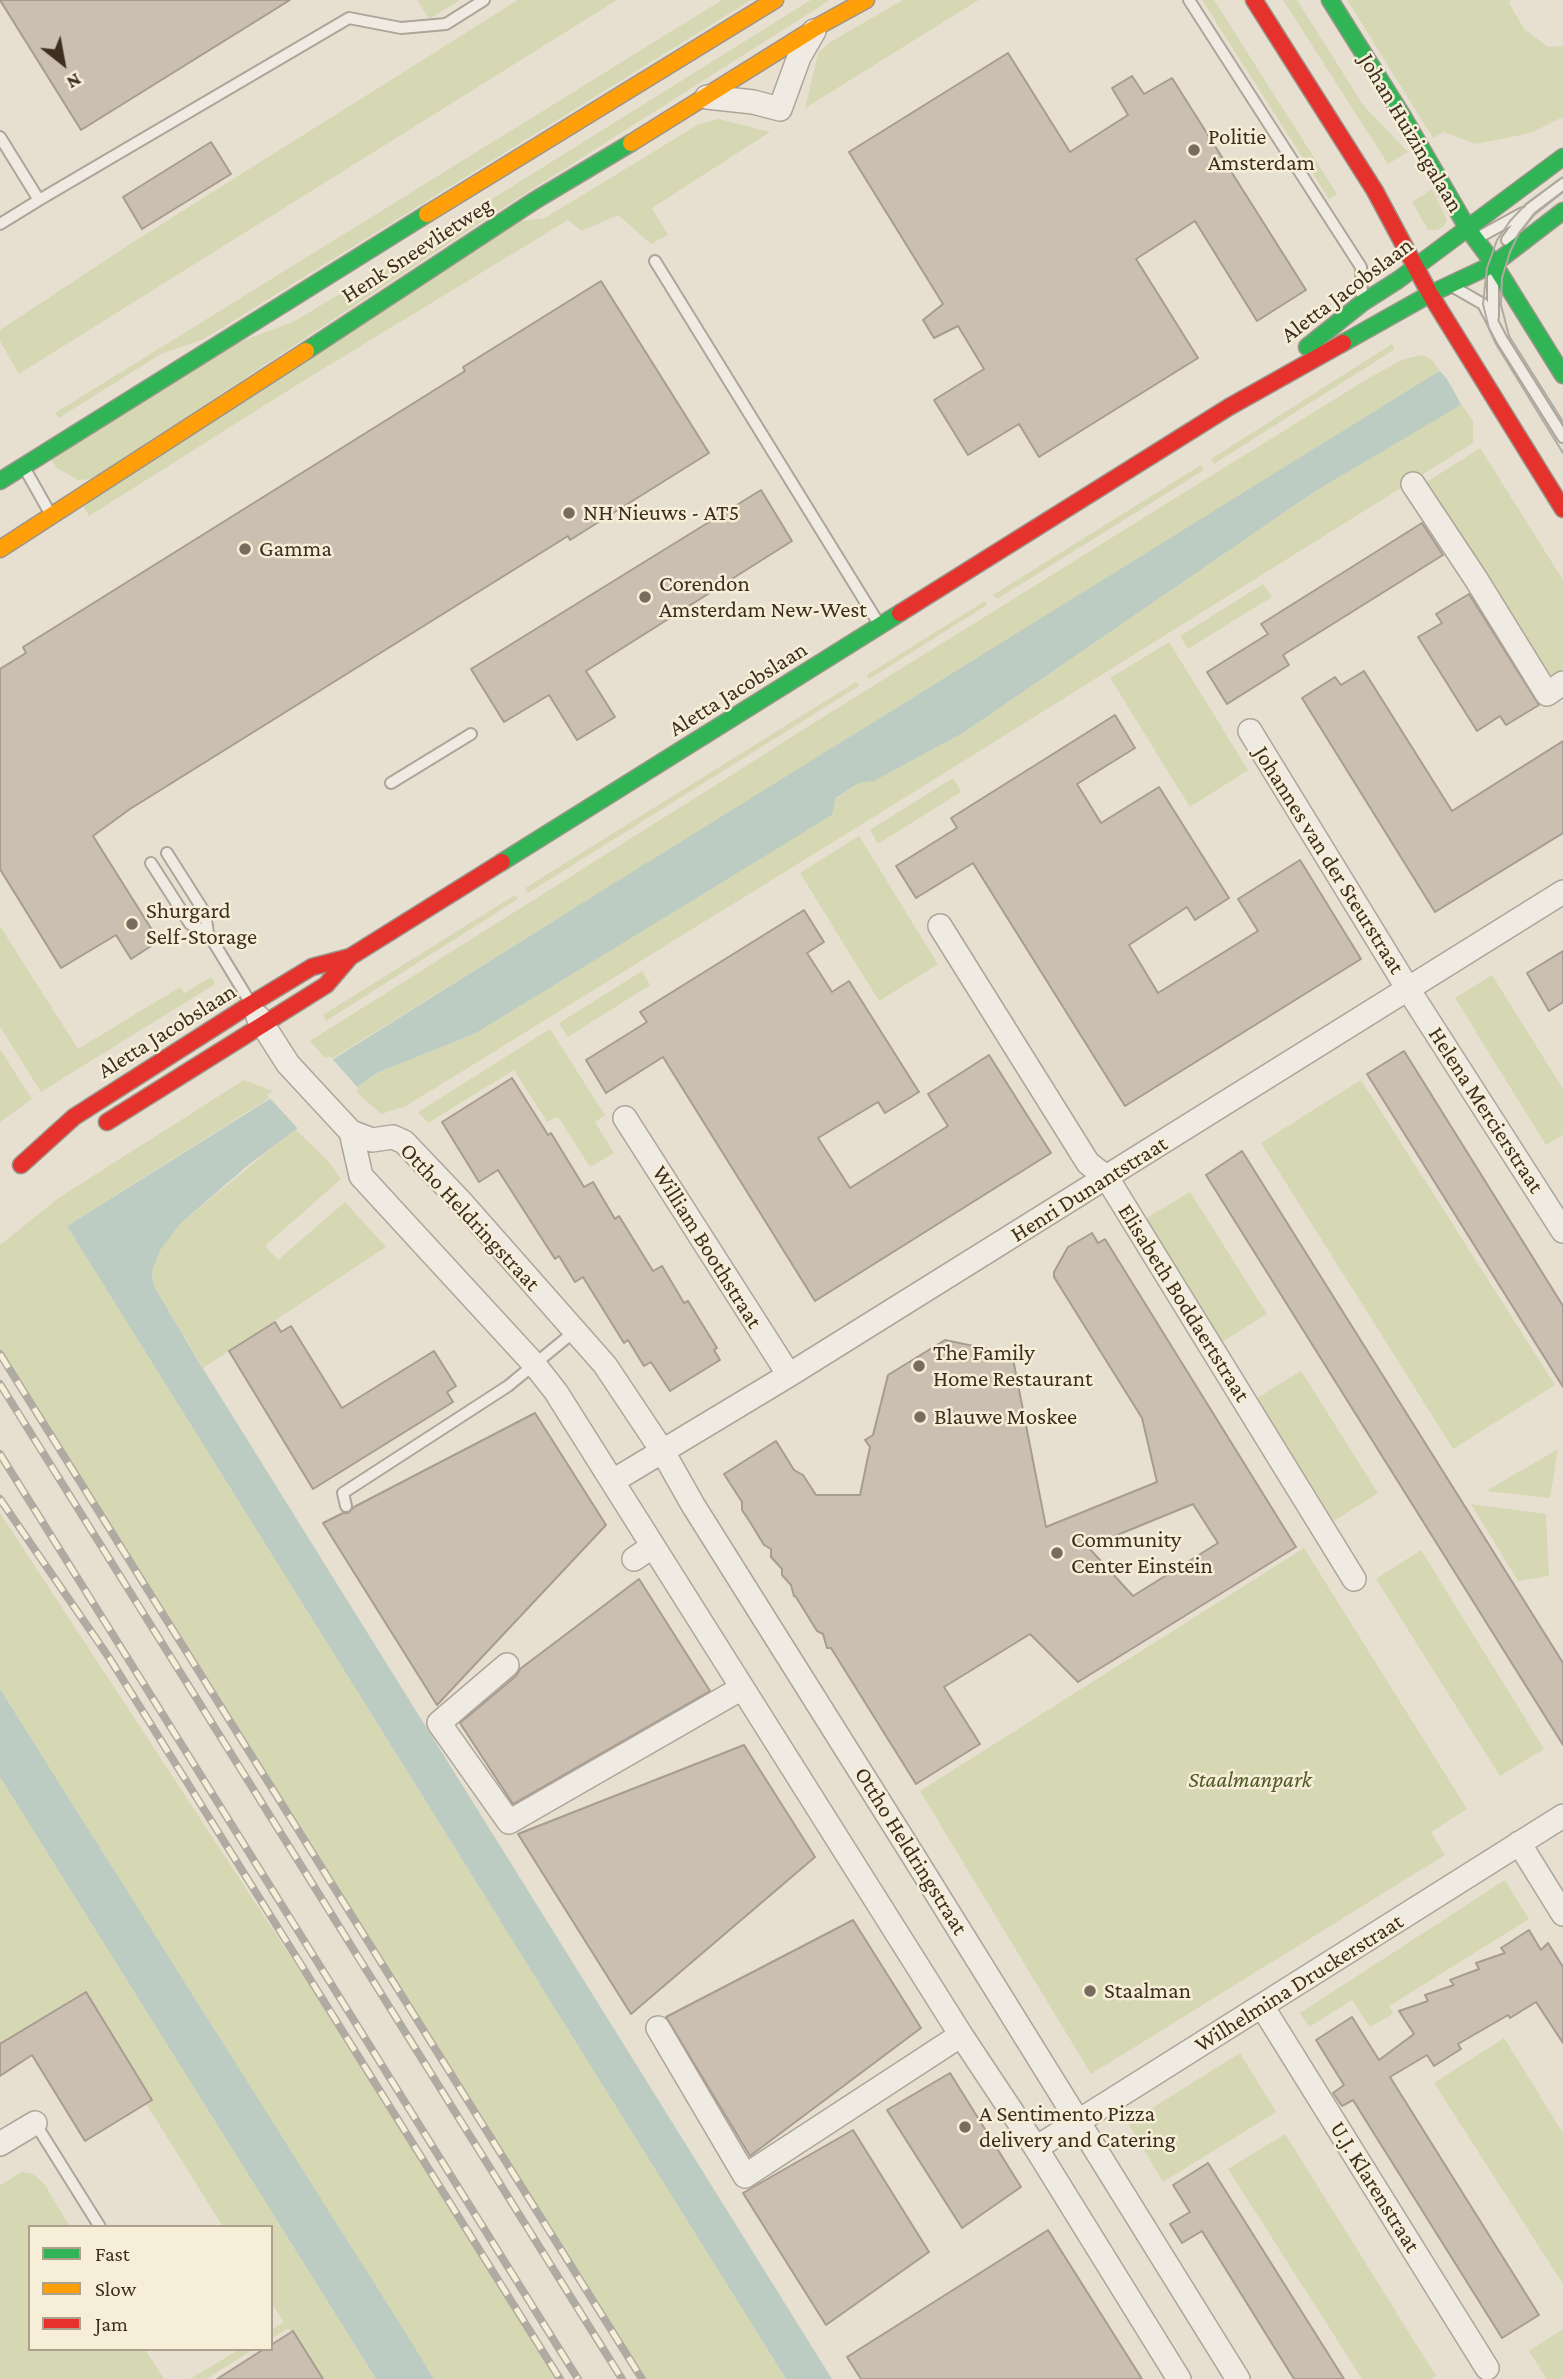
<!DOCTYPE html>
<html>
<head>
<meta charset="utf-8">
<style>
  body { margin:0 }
  #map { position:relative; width:1563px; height:2379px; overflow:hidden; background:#e7e0d1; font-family:"Crimson Pro",serif }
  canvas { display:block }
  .legend { position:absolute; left:28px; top:2225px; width:245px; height:126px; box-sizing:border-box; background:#f7eed8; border:2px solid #ada18e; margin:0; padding:9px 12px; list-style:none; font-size:21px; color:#3d2e20 }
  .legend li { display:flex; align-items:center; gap:14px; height:35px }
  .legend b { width:35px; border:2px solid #ada18e }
  .north { position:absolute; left:28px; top:28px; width:70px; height:70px; -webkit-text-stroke:5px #f7eed8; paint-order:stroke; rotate:149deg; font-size:19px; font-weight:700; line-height:28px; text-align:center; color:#3d2e20 }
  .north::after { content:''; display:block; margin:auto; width:24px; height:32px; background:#3d2e20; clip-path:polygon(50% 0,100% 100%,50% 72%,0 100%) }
</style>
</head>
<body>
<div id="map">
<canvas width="1563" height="2379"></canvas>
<ul class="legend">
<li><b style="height:9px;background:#30b455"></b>Fast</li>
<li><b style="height:9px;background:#ff9f0a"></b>Slow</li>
<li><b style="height:9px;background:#e5322d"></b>Jam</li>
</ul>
<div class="north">N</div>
</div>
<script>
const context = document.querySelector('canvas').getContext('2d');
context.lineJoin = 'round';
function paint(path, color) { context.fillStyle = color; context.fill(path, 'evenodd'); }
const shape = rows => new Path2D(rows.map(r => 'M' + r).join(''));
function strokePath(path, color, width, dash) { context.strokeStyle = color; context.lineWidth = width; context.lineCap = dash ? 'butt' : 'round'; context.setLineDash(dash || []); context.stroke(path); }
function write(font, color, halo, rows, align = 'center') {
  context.font = font + ' "Crimson Pro",serif'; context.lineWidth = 5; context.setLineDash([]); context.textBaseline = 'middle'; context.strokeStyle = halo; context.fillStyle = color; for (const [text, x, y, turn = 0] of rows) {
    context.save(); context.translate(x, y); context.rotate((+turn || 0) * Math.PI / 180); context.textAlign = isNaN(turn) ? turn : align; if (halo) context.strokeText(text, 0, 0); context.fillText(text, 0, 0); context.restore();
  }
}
paint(shape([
  [417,0,460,0,429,19],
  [518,0,617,0,19,374,0,341,0,330,130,244],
  [722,0,751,0,204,339,161,354,59,418,55,413],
  [811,0,830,0,484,220,92,479,78,480,57,468,50,458,237,343,293,322,338,295],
  [903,0,979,0,805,108,818,53,821,50,832,41],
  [1202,0,1214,0,1337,194,1329,199],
  [1283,0,1297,0,1363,105,1408,152,1388,164],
  [1347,0,1511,0,1509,3,1524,29,1548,47,1563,46,1563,117,1531,133,1475,144,1444,132,1433,138],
  [719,119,770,132,652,208,668,235,651,244,618,215,582,231,568,220,308,378,89,516,83,506,520,221,545,218,699,124],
  [1432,189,1447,220,1444,226,1437,230,1428,230,1412,202],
  [1392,344,1395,349,1214,464,1211,459],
  [1422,355,1431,359,1440,371,328,1061,310,1041,817,721,1367,379,1404,359],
  [1461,404,1473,421,1473,443,864,823,406,1106,381,1114,353,1089,377,1073,476,1033,831,815,836,799,859,783,874,781,963,733,1314,492],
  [1480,448,1563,580,1563,679,1549,687,1422,485],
  [1201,465,1204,470,997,599,993,595],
  [1263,584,1272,597,1188,649,1180,636],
  [985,601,987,605,869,679,867,675],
  [1169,642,1248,770,1190,807,1110,678],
  [856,682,859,686,528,893,525,888],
  [953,778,961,792,878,844,870,830],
  [859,836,938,964,879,1001,800,873],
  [515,895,518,899,326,1021,323,1015],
  [0,926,78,1049,180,987,184,993,211,977,215,984,41,1092,0,1027],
  [642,971,650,985,568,1037,559,1023],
  [1492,975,1563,1089,1563,1135,1546,1145,1455,998],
  [550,1029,605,1115,595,1122,614,1153,607,1157,590,1167,558,1117,547,1122,514,1070,428,1123,418,1112],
  [0,1049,32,1099,0,1122],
  [244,1080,277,1093,67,1226,786,2379,644,2379,0,1350,0,1245,60,1197],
  [1361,1080,1555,1385,1453,1449,1261,1143],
  [295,1129,330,1163,341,1179,265,1246,278,1260,345,1202,386,1247,203,1368,157,1291,153,1283,152,1271,161,1249,180,1224],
  [1190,1192,1267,1314,1222,1342,1145,1219],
  [1301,1371,1378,1493,1334,1521,1257,1398],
  [1558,1449,1550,1498,1486,1491],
  [1471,1504,1546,1514,1549,1576,1518,1581],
  [0,1513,418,2151,557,2379,434,2379,0,1689],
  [1304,1548,1467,1809,1431,1832,1445,1855,1091,2074,920,1791],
  [1421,1550,1544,1749,1500,1776,1376,1579],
  [0,1777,376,2379,320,2379,288,2328,271,2339,271,2330,284,2322,271,2302,271,2227,223,2227,80,1998,0,2045],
  [1505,1880,1529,1919,1389,2006,1393,2014,1370,2027,1352,2000,1309,2027,1300,2013],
  [1504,2038,1563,2133,1563,2284,1434,2083],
  [1240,2053,1276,2112,1163,2182,1128,2123],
  [1285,2134,1436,2376,1431,2379,1362,2379,1228,2169],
  [22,2172,34,2174,45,2185,70,2227,30,2227,30,2349,145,2349,164,2379,0,2379,0,2185],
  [1563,2329,1563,2379,1547,2379,1529,2351],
  [240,2349,254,2349,206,2379,190,2379]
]), '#d6d7b3');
paint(shape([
  [1563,303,1563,315,1451,386,1461,404,1454,409,1314,492,963,733,874,781,859,783,836,798,832,815,476,1033,377,1073,306,1122,247,1166,180,1224,161,1249,152,1271,153,1283,157,1291,197,1359,832,2379,786,2379,67,1226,611,885,1428,378,1440,371,1445,377],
  [0,1689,410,2340,434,2379,376,2379,0,1777]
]), '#bcccc2');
paint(shape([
  [1563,301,1563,316,1451,386,1445,376],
  [330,1056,359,1089,300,1131,267,1095]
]), '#e7e0d1');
const building = shape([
  [0,0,290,0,81,130,0,0],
  [1008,53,1070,152,1128,115,1112,88,1132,76,1144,94,1172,78,1306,290,1257,321,1195,221,1136,259,1198,358,1039,457,1019,424,968,455,934,400,984,369,958,326,934,338,923,320,943,304,849,152,1008,53],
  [211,142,231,174,142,229,123,197,211,142],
  [601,281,709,453,570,540,568,536,130,809,93,836,159,941,131,959,116,935,61,968,0,869,0,669,26,653,23,647,465,371,463,367,601,281],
  [761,490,792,541,586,671,615,717,577,740,549,695,504,722,471,669,761,490],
  [1422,523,1443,555,1283,655,1289,665,1227,704,1207,672,1268,634,1261,624,1422,523],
  [1469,594,1539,705,1506,725,1500,716,1477,731,1418,637,1442,623,1436,614,1469,594],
  [1364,671,1452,811,1563,741,1563,833,1435,912,1302,698,1335,677,1341,685,1364,671],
  [1115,715,1135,748,1077,784,1101,823,1159,787,1229,898,1195,920,1187,907,1129,945,1158,993,1258,931,1238,899,1300,860,1361,959,1125,1106,973,863,916,898,896,866,957,828,951,818,1115,715],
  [804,910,824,942,807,953,832,992,849,981,919,1092,885,1113,878,1102,818,1138,850,1188,948,1126,928,1094,989,1055,1051,1153,815,1301,663,1057,606,1093,586,1060,647,1022,640,1012,804,910],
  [1563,951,1563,1002,1549,1011,1527,973,1563,951],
  [1404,1051,1563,1306,1563,1387,1367,1074,1404,1051],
  [512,1078,548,1135,551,1133,584,1187,593,1182,615,1219,619,1216,653,1271,662,1266,684,1303,688,1301,717,1348,714,1350,720,1360,670,1391,651,1362,644,1366,628,1340,624,1343,583,1277,575,1282,559,1256,555,1259,498,1170,479,1182,442,1122,512,1078],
  [1242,1151,1563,1663,1563,1745,1206,1175,1242,1151],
  [1092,1233,1098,1243,1105,1239,1296,1547,1078,1682,1030,1634,944,1687,980,1744,916,1784,831,1648,827,1648,823,1634,817,1631,796,1597,794,1596,791,1585,782,1575,782,1569,771,1557,771,1549,764,1545,750,1522,742,1510,742,1502,724,1474,776,1441,794,1470,803,1475,816,1495,860,1495,870,1447,865,1440,873,1435,888,1375,945,1340,1012,1354,1046,1527,1157,1482,1142,1418,1054,1277,1054,1272,1068,1247,1092,1233],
  [1193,1504,1218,1543,1133,1596,1088,1547,1193,1504],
  [275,1322,281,1332,291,1326,342,1408,434,1351,456,1386,447,1392,453,1402,313,1489,229,1351,275,1322],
  [535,1413,606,1525,437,1705,323,1523,343,1513,348,1513,354,1507,535,1413],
  [639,1579,710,1691,513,1804,460,1723,516,1676,520,1669,639,1579],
  [744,1745,815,1857,631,2014,518,1834,744,1745],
  [853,1920,921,2028,750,2156,666,2017,853,1920],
  [1529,1930,1541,1950,1548,1943,1563,1967,1563,2043,1536,2002,1510,2018,1508,2015,1458,2044,1461,2049,1434,2066,1427,2055,1390,2077,1539,2315,1502,2338,1353,2100,1342,2106,1333,2093,1344,2085,1316,2040,1352,2017,1379,2060,1414,2034,1399,2011,1428,2001,1425,1995,1454,1985,1450,1980,1479,1969,1476,1963,1505,1953,1501,1948,1529,1930],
  [86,1992,152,2100,85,2141,32,2055,0,2076,0,2044,86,1992],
  [950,2073,1021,2187,962,2228,887,2110,950,2073],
  [853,2130,929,2252,826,2325,743,2193,853,2130],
  [1208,2163,1344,2379,1294,2379,1202,2231,1182,2243,1170,2224,1190,2212,1173,2185,1208,2163],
  [1048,2230,1142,2379,861,2379,847,2357,1048,2230],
  [293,2331,323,2379,217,2379,264,2349,271,2349,271,2345,293,2331]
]);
paint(building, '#cbbfb2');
strokePath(building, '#a89c90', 2);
const lane = shape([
  [1189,0,1361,267,1362,296],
  [0,137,39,200,0,224],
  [39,200,349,18,401,28,446,24,484,0],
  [1479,237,1523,213],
  [1507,240,1530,209,1563,184],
  [655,261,879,624],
  [1455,288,1483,304,1502,340,1563,437],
  [1493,317,1493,277],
  [25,469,51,515],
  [391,783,471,734],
  [167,853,205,913,208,933,250,1002],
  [151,863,190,924,208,933],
  [346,1506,343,1493,508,1386,575,1331],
  [35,2123,100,2227]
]);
const street = shape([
  [707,97,753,102,780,109,799,57,814,31],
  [1413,484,1476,579,1547,694,1563,683],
  [1250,731,1408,989,1563,1231],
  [940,926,1088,1163,1107,1178,1354,1579],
  [258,1017,288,1064,351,1132,372,1140,393,1137,404,1142,463,1204,605,1365,663,1452,693,1505,914,1857,1238,2379],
  [625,1118,789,1375],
  [351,1132,361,1176,534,1364,556,1392,961,2035,1036,2148,1179,2379],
  [613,1481,789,1375,1563,892],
  [634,1559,653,1546],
  [507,1665,439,1723,509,1822,742,1688],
  [1519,1843,1563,1914],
  [1262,2006,1487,2368],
  [658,2028,745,2176,961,2035],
  [0,2144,35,2123],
  [1036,2148,1563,1816]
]);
const fast = shape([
  [1330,0,1402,115,1468,229,1494,264,1563,375],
  [1343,343,1430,294,1494,264,1563,211],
  [1307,347,1362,303,1398,280,1563,157],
  [306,351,534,201,631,143],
  [0,481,427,214],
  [502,862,900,613]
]);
const slow = shape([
  [631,143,815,28,866,0],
  [427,214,775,0],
  [0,549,306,351]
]);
const jam = shape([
  [1254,0,1375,191,1430,294,1563,509],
  [900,613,1229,407,1343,343],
  [107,1122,326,985,350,957],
  [21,1165,74,1117,251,1004,312,967,350,957,502,862]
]);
strokePath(lane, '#ada599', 14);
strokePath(street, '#ada599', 26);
strokePath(fast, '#9c958a', 19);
strokePath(slow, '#9c958a', 19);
strokePath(jam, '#9c958a', 19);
strokePath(lane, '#efebe3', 10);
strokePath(street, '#efebe3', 23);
strokePath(fast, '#30b455', 16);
strokePath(slow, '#ff9f0a', 16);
strokePath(jam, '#e5322d', 16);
strokePath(shape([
  [1563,177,1527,203,1510,221,1497,240,1487,268,1483,304,1489,329,1496,344,1563,453],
  [1563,192,1534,215,1519,233,1510,252,1502,278,1501,305,1509,336,1563,422]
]), '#afaaa2', 2);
const rail = shape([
  [0,1354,642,2379],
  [0,1384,622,2379],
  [0,1454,578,2379],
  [0,1499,110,1659,560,2379]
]);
strokePath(rail, '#afaaa2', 8);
strokePath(rail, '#f7eed8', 5, [16]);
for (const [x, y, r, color] of [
  [1194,150,7,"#786c5e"],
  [569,513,7,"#786c5e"],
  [245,549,7,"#786c5e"],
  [645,597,7,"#786c5e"],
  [132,924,7,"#786c5e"],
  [919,1366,7,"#786c5e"],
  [920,1417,7,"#786c5e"],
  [1057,1553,7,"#786c5e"],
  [1090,1991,7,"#786c5e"],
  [965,2127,7,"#786c5e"]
]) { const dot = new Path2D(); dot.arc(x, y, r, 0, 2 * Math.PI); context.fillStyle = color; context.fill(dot); strokePath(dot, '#f7eed8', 2.5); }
write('23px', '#3d2e20', '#f7eed8', [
  ["Johan Huizingalaan",1411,133,59],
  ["Henk Sneevlietweg",417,250,-33],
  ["Aletta Jacobslaan",1347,290,-37],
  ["Aletta Jacobslaan",738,689,-32],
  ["Johannes van der Steurstraat",1329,860,58],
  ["Aletta Jacobslaan",167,1031,-32],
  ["Helena Mercierstraat",1486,1110,57],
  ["Henri Dunantstraat",1089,1189,-32],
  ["Ottho Heldringstraat",470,1217,47],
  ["William Boothstraat",707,1247,58],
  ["Elisabeth Boddaertstraat",1184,1303,58],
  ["Ottho Heldringstraat",911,1851,58],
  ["Wilhelmina Druckerstraat",1299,1983,-32],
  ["U.J. Klarenstraat",1375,2187,58]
]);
write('23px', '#3d2e20', '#f7eed8', [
  ["Politie",1208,137],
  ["Amsterdam",1208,163],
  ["NH Nieuws - AT5",583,513],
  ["Gamma",259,549],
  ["Corendon",659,584],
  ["Amsterdam New-West",659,610],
  ["Shurgard",146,911],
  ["Self-Storage",146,937],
  ["The Family",933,1353],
  ["Home Restaurant",933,1379],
  ["Blauwe Moskee",934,1417],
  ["Community",1071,1540],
  ["Center Einstein",1071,1566],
  ["Staalman",1104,1991],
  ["A Sentimento Pizza",979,2114],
  ["delivery and Catering",979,2140]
], 'left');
write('italic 23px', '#4d5a26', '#f7eed8', [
  ["Staalmanpark",1250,1780]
]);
</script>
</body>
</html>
